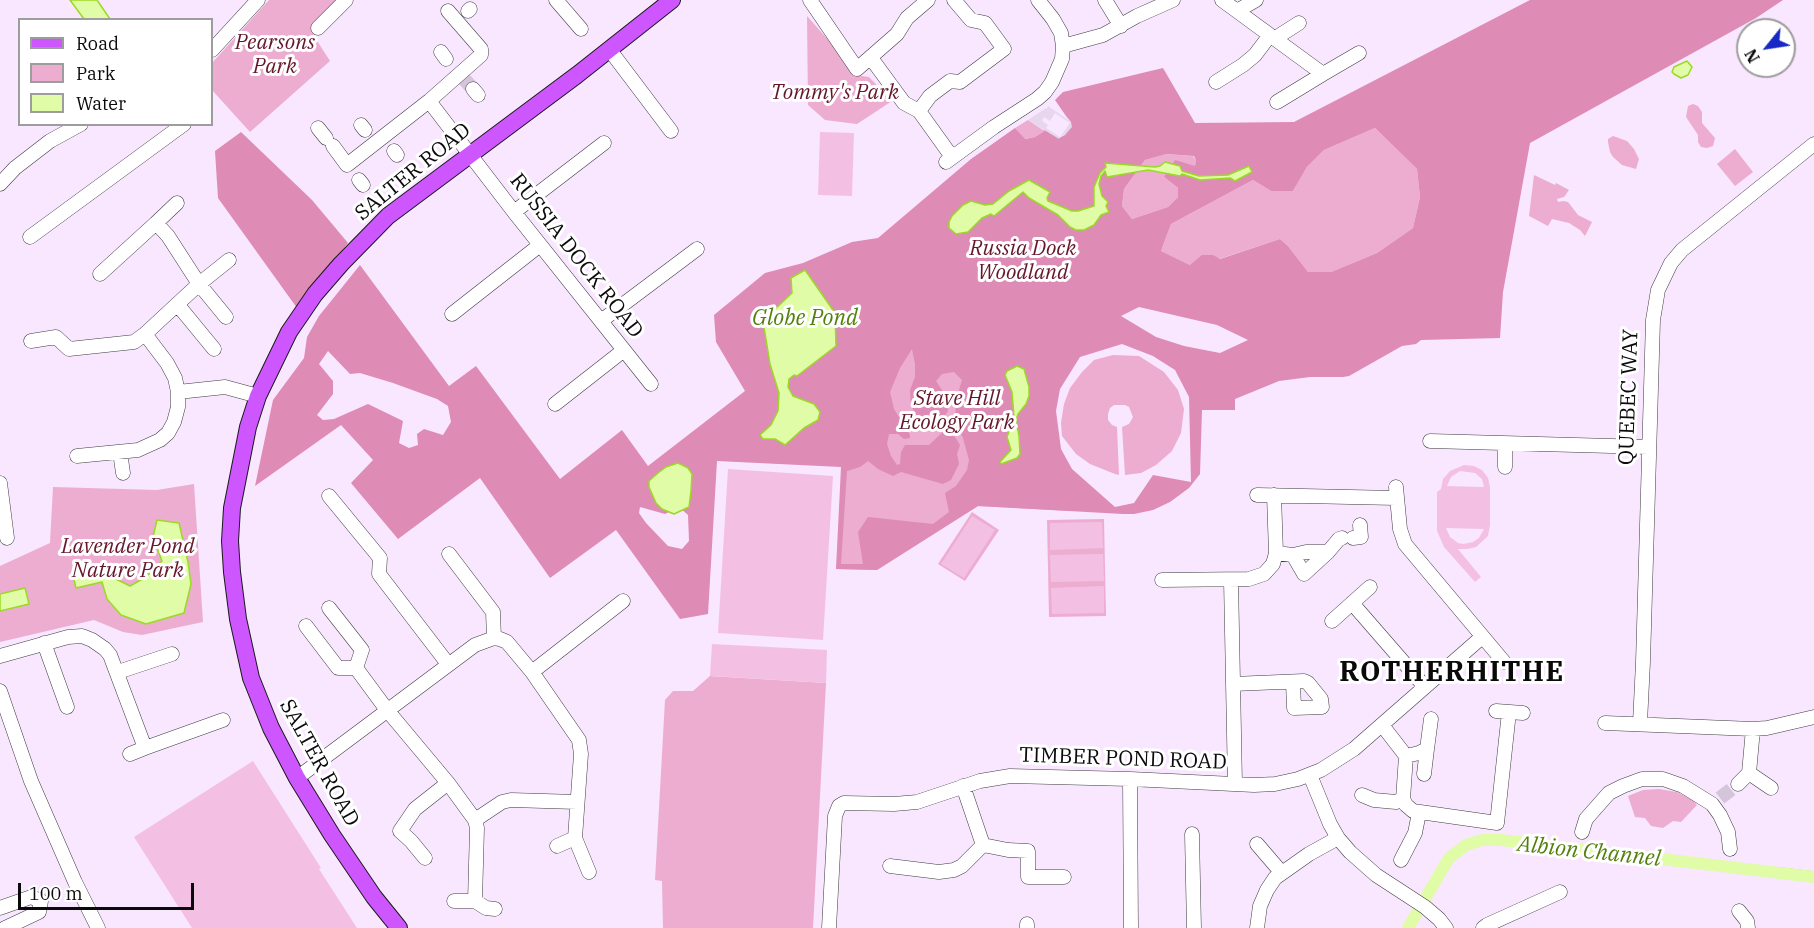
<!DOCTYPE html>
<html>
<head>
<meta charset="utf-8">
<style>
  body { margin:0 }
  #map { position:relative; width:1814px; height:928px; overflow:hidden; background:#f9e6ff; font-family:"IBM Plex Serif",serif }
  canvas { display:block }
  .legend { position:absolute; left:18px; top:18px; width:195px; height:108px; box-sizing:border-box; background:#fff; border:2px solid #9d9d9d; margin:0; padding:8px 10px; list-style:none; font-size:18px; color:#0a0a0a }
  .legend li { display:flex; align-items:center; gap:12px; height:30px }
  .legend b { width:30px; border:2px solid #9d9d9d }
  .north { position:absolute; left:1736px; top:18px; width:60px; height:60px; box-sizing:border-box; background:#fff; border:2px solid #9d9d9d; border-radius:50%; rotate:240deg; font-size:16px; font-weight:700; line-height:24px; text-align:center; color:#0a0a0a }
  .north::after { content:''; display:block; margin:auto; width:21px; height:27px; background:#1729c4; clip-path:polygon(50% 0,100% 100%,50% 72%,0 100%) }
  .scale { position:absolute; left:18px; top:883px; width:176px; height:27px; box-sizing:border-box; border:3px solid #0a0a0a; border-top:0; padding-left:8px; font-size:18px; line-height:21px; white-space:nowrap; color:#0a0a0a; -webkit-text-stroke:4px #fff; paint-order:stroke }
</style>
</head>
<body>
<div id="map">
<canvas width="1814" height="928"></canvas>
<ul class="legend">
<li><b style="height:8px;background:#cd56ff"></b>Road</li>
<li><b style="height:16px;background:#ecadd1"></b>Park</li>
<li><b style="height:16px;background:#e0fca6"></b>Water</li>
</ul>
<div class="north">N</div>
<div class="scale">100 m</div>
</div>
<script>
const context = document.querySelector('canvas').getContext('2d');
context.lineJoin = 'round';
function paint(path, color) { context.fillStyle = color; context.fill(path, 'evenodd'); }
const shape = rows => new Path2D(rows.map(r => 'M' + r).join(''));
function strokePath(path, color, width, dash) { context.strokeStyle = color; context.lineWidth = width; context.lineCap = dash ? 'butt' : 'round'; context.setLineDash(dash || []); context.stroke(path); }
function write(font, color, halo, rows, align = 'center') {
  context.font = font + ' "IBM Plex Serif",serif'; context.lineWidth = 6; context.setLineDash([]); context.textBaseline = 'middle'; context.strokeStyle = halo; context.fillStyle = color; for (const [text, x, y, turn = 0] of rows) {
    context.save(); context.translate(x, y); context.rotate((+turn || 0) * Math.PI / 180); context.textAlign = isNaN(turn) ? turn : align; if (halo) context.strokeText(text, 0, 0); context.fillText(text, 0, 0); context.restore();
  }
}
paint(shape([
  [269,0,344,0,343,14,314,36,330,61,250,132,212,90,212,63],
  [807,16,830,42,855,75,869,77,892,101,857,124,825,120,808,105],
  [1693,104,1698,106,1702,112,1702,123,1715,138,1713,146,1707,148,1701,147,1698,142,1698,135,1686,117,1688,106],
  [1028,120,1043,130,1046,130,1035,137,1024,139,1015,128],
  [1375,128,1417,169,1420,197,1413,228,1377,253,1331,272,1308,272,1288,246,1280,239,1219,259,1190,265,1161,251,1171,224,1253,180,1271,191,1293,191,1307,167,1324,150],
  [1613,136,1627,141,1634,149,1639,159,1636,169,1622,165,1613,157,1610,152,1608,142,1608,139],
  [1735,149,1753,172,1735,186,1717,164],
  [1165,154,1193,156,1196,160,1195,166,1164,177,1178,188,1178,197,1168,207,1132,219,1122,206,1124,189,1145,160],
  [1534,175,1555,185,1556,183,1569,190,1564,197,1557,199,1558,202,1563,201,1568,202,1578,215,1592,222,1585,236,1580,230,1569,223,1552,219,1548,226,1529,216],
  [1037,307,1071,511,978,506,877,570,836,569,863,309],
  [1113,355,1139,356,1164,372,1178,390,1184,409,1181,433,1172,451,1156,465,1141,473,1125,475,1122,427,1129,424,1133,417,1129,407,1125,405,1114,405,1110,408,1108,414,1108,420,1112,425,1117,427,1119,475,1115,474,1090,464,1076,454,1062,436,1061,423,1064,404,1070,388,1082,372,1094,360],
  [194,484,203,622,142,635,123,632,94,620,0,642,0,566,50,543,53,487,157,490],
  [972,512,999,530,965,581,938,564],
  [1104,519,1106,616,1049,617,1047,520],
  [710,676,826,683,813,928,663,928,662,881,655,880,665,700,673,691,693,691],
  [1659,789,1677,792,1693,800,1697,805,1681,822,1673,821,1663,828,1651,826,1645,818,1635,817,1628,796,1643,790]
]), '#ecadd1');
paint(shape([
  [1530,0,1783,0,1756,18,1530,143,1503,292,1500,338,1421,340,1416,344,1402,346,1349,376,1343,377,1310,377,1279,381,1235,399,1235,410,1202,410,1200,474,1189,488,1170,502,1153,510,1134,514,1123,514,978,506,877,570,836,569,841,467,717,461,708,614,680,619,616,530,550,578,480,478,398,539,351,483,373,460,341,425,255,486,273,400,304,358,307,337,319,316,360,265,449,386,476,366,560,479,622,430,648,466,745,391,716,342,714,315,765,273,803,263,852,242,878,238,971,159,1015,128,1025,139,1035,137,1046,130,1059,138,1065,135,1071,122,1066,116,1055,100,1063,92,1163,68,1195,123,1294,122],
  [1375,128,1417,169,1420,197,1413,228,1377,253,1331,272,1308,272,1288,246,1280,239,1220,259,1213,255,1202,255,1190,265,1161,251,1171,224,1253,180,1271,191,1293,191,1307,167,1324,150],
  [1166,154,1194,156,1196,160,1195,166,1175,160,1164,177,1178,188,1178,197,1168,207,1132,219,1122,206,1124,189,1145,160],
  [1139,307,1217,325,1248,340,1220,353,1184,346,1156,337,1121,316],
  [1122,344,1153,356,1175,370,1189,397,1191,482,1153,475,1134,503,1115,507,1072,469,1061,449,1056,411,1060,389,1080,357],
  [912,349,915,364,915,377,910,390,911,406,918,418,927,422,943,419,948,411,944,393,936,381,942,374,954,372,962,380,956,400,955,422,963,438,969,460,967,470,956,486,945,493,949,512,933,524,868,517,858,532,863,564,841,564,847,471,860,467,868,461,878,469,893,476,901,472,943,484,951,480,959,464,957,454,960,445,955,437,944,431,929,445,905,445,901,452,900,464,897,465,891,456,887,444,889,434,898,434,904,439,910,438,910,435,894,409,890,392,900,368],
  [328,351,350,374,360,373,393,383,437,399,448,406,451,422,443,435,424,429,417,434,418,445,409,448,399,443,403,421,368,404,334,419,323,420,317,415,333,394,333,381,319,364],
  [679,507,688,515,689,541,682,549,668,546,646,523,639,513,640,507,665,514],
  [241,132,312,200,348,243,297,308,218,198,215,151]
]), '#de8bb5');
paint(shape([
  [820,132,854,133,852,196,818,195],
  [1464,465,1474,466,1482,470,1488,478,1490,487,1490,525,1488,536,1476,547,1467,549,1458,549,1481,577,1475,582,1444,547,1437,531,1437,492,1441,489,1443,479,1450,471],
  [1460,471,1475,473,1482,479,1484,487,1447,486,1451,477],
  [1446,528,1483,529,1484,529,1479,538,1473,542,1463,544,1458,543,1450,537],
  [728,469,833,476,823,640,718,633],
  [972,516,995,530,964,578,941,564],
  [1102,522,1103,548,1050,550,1050,523],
  [1103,554,1104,581,1051,582,1050,555],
  [1104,586,1104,613,1052,614,1051,588],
  [712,644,827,650,826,683,710,676],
  [253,761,321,868,319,869,357,928,192,928,134,837]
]), '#f3c0e4');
paint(shape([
  [1048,106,1071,122,1072,127,1065,135,1061,136,1070,123,1055,113,1050,121,1044,117,1042,121,1048,125,1046,128,1060,137,1059,139,1028,120,1046,108,1047,109]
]), '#e6d6ee');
const water = shape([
  [70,0,97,0,110,19,84,19,70,0],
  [1687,61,1692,67,1688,75,1681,78,1674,74,1672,72,1674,67,1687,61],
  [1165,162,1180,166,1182,171,1199,176,1228,175,1249,166,1252,172,1235,181,1230,178,1200,180,1182,174,1180,176,1148,170,1107,177,1105,171,1101,176,1099,184,1102,196,1108,202,1106,206,1109,212,1101,215,1094,225,1084,230,1076,230,1070,227,1058,215,1029,198,1023,192,994,216,991,214,982,218,968,232,956,234,949,228,949,222,952,216,963,205,971,201,985,205,993,204,1009,191,1029,180,1050,192,1047,198,1048,201,1072,211,1078,211,1094,206,1094,187,1100,173,1106,167,1105,163,1155,167,1160,166,1165,162],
  [805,270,835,313,836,346,797,376,794,375,789,379,788,387,793,396,814,404,820,412,818,420,804,428,785,445,775,439,763,439,760,435,771,425,778,411,779,393,770,364,764,327,766,320,771,313,792,293,791,278,805,270],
  [1017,366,1024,369,1029,387,1029,396,1026,404,1018,414,1016,420,1019,436,1020,454,1017,458,1001,464,1000,462,1011,450,1007,437,1014,417,1012,392,1005,375,1007,371,1017,366],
  [678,463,688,468,692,474,691,491,689,507,674,514,662,509,656,503,649,487,649,481,658,473,666,467,678,463],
  [157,520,179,523,188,562,191,584,184,613,146,624,121,615,107,599,102,582,76,588,72,571,96,565,114,578,130,586,146,577,162,561,153,537,157,520],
  [25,588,29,604,0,611,0,594,25,588],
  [1780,868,1814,872,1814,881,1777,877,1780,868]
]);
paint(water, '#e0fca6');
strokePath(water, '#9bd926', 1.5);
strokePath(shape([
  [1408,928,1449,858,1466,845,1482,840,1501,840,1814,877]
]), '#e0fca6', 12);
strokePath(shape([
  [464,79,473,89],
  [1720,798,1738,784]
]), '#d5c5da', 14, [14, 7]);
const minor = shape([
  [556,0,581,29],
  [810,0,857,69,897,34,907,18,928,0],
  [1105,0,1121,26],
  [1222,0,1323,74,1359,53],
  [468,11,470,9],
  [1237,11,1256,0],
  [318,28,346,0],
  [1274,39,1299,23],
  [1063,46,1103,35,1137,16,1173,0],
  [609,49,671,131],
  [212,50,258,0],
  [441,52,446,59],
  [871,58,904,103,919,111,952,157],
  [1216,82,1243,65,1255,55,1270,35],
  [473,89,478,95],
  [429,101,514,212,651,384],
  [1277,102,1323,74],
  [919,111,930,96,950,81,960,82,1004,49,985,23,971,20,954,0],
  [361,125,365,130],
  [318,128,326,138],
  [333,146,347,165,429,101,481,55,481,49,448,11],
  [394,151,397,155],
  [946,162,994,127,1037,99,1045,92,1052,82,1062,59,1063,46,1061,33,1053,19,1038,0],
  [359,180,363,185],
  [0,184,15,168,50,141,81,124],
  [514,212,604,143],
  [156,223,177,203],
  [30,237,184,124],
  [100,274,156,223,168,236,199,284,226,317],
  [177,304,214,349],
  [452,314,540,245],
  [601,321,697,249],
  [145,334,199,284,229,260],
  [31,341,56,337,69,349,134,342,145,334,167,363,175,378,178,392,178,407,174,422,168,433,160,440,138,450,77,456],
  [178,392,225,387,258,396],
  [555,404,624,350],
  [1430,441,1648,447],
  [1505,444,1505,467],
  [120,452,123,473],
  [0,483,7,538],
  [1396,487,1400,529,1405,544,1504,662],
  [1257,495,1396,498],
  [329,496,380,558,379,574,448,664],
  [1353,538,1361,537,1360,525],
  [1328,552,1339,539,1342,538],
  [1276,553,1293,555,1306,552,1328,552,1304,574,1293,555],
  [449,554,493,612,494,638],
  [1162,580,1249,579,1264,574,1273,564,1276,553,1274,495],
  [1231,580,1235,784],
  [1352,603,1425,687],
  [329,608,362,650,356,668,387,710,448,783,475,820],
  [1332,621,1370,587],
  [306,626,338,668,356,668],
  [44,643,67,707],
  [0,656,68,637,82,636,92,640,105,649,110,655,145,748,223,720],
  [118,672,172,654],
  [532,672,623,601],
  [1233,684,1304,681,1308,683,1321,699,1322,707,1294,708,1293,682],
  [0,691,31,781,75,882,98,928],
  [1496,711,1523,713],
  [1605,723,1753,729,1767,728,1814,717],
  [1640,723,1643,662,1653,320,1658,290,1671,263,1682,250,1814,144],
  [1382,725,1406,756,1403,799,1406,805,1413,811,1497,823,1509,712],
  [1753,729,1749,773,1771,788],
  [130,754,145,748],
  [1406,756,1419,753,1427,749,1431,719],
  [1424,774,1427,749],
  [1310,775,1330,824,1338,838,1350,852,1376,875,1425,907,1439,919,1446,928],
  [297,778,475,645,494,638,500,639,507,642,532,672,579,740,581,754,575,838,589,872],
  [1130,779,1131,928],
  [1738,784,1749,773],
  [963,786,983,845],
  [1362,795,1374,800,1396,802,1403,799],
  [1582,832,1586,819,1609,793,1623,786,1642,779,1663,779,1683,786,1712,804,1720,815,1728,832,1730,849],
  [1192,834,1194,928],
  [1257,844,1281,872],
  [983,845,1008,850,1028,851,1028,877,1064,877],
  [557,846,575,838],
  [425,858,411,841,400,831,415,809,448,783],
  [1401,860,1415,833,1419,813],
  [890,866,939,872,954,870,962,866,983,845],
  [454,901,475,901,477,828,475,820,502,802,511,800,577,802],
  [475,901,486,908,495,909],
  [0,908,31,897,41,901,39,912,5,928],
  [1739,911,1747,921,1748,928],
  [1027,924,1027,928],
  [829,928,835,816,839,806,844,803,894,804,917,802,980,781,1010,776,1130,779,1254,785,1275,784,1298,779,1321,770,1354,749,1482,637],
  [1257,928,1260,906,1267,890,1275,878,1309,854,1338,838],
  [1483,928,1487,925,1560,892]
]);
const major = shape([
  [399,928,374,897,332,835,297,778,271,728,251,678,238,619,232,572,230,541,232,508,248,427,258,396,289,332,315,294,341,264,388,216,577,75,672,0]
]);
strokePath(minor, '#3d3d3d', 15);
strokePath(major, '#1b1b1b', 18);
strokePath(minor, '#fff', 14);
strokePath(major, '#cd56ff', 16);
write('italic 21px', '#65162b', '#fff', [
  ["Pearsons",275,43],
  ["Park",275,67],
  ["Tommy's Park",835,93],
  ["Russia Dock",1023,249],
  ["Woodland",1023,273],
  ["Stave Hill",957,399],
  ["Ecology Park",957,423],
  ["Lavender Pond",128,547],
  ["Nature Park",128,571]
]);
write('21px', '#0a0a0a', '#fff', [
  ["SALTER ROAD",413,172,-39],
  ["RUSSIA DOCK ROAD",576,256,52],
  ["QUEBEC WAY",1629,397,-88],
  ["TIMBER POND ROAD",1123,759,2],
  ["SALTER ROAD",319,763,61]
]);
write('italic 22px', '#537f0c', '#fff', [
  ["Globe Pond",805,319],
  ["Albion Channel",1589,852,6]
]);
context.letterSpacing = '1.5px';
write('bold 27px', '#0a0a0a', '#fff', [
  ["ROTHERHITHE",1452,673]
]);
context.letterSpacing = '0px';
</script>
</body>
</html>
